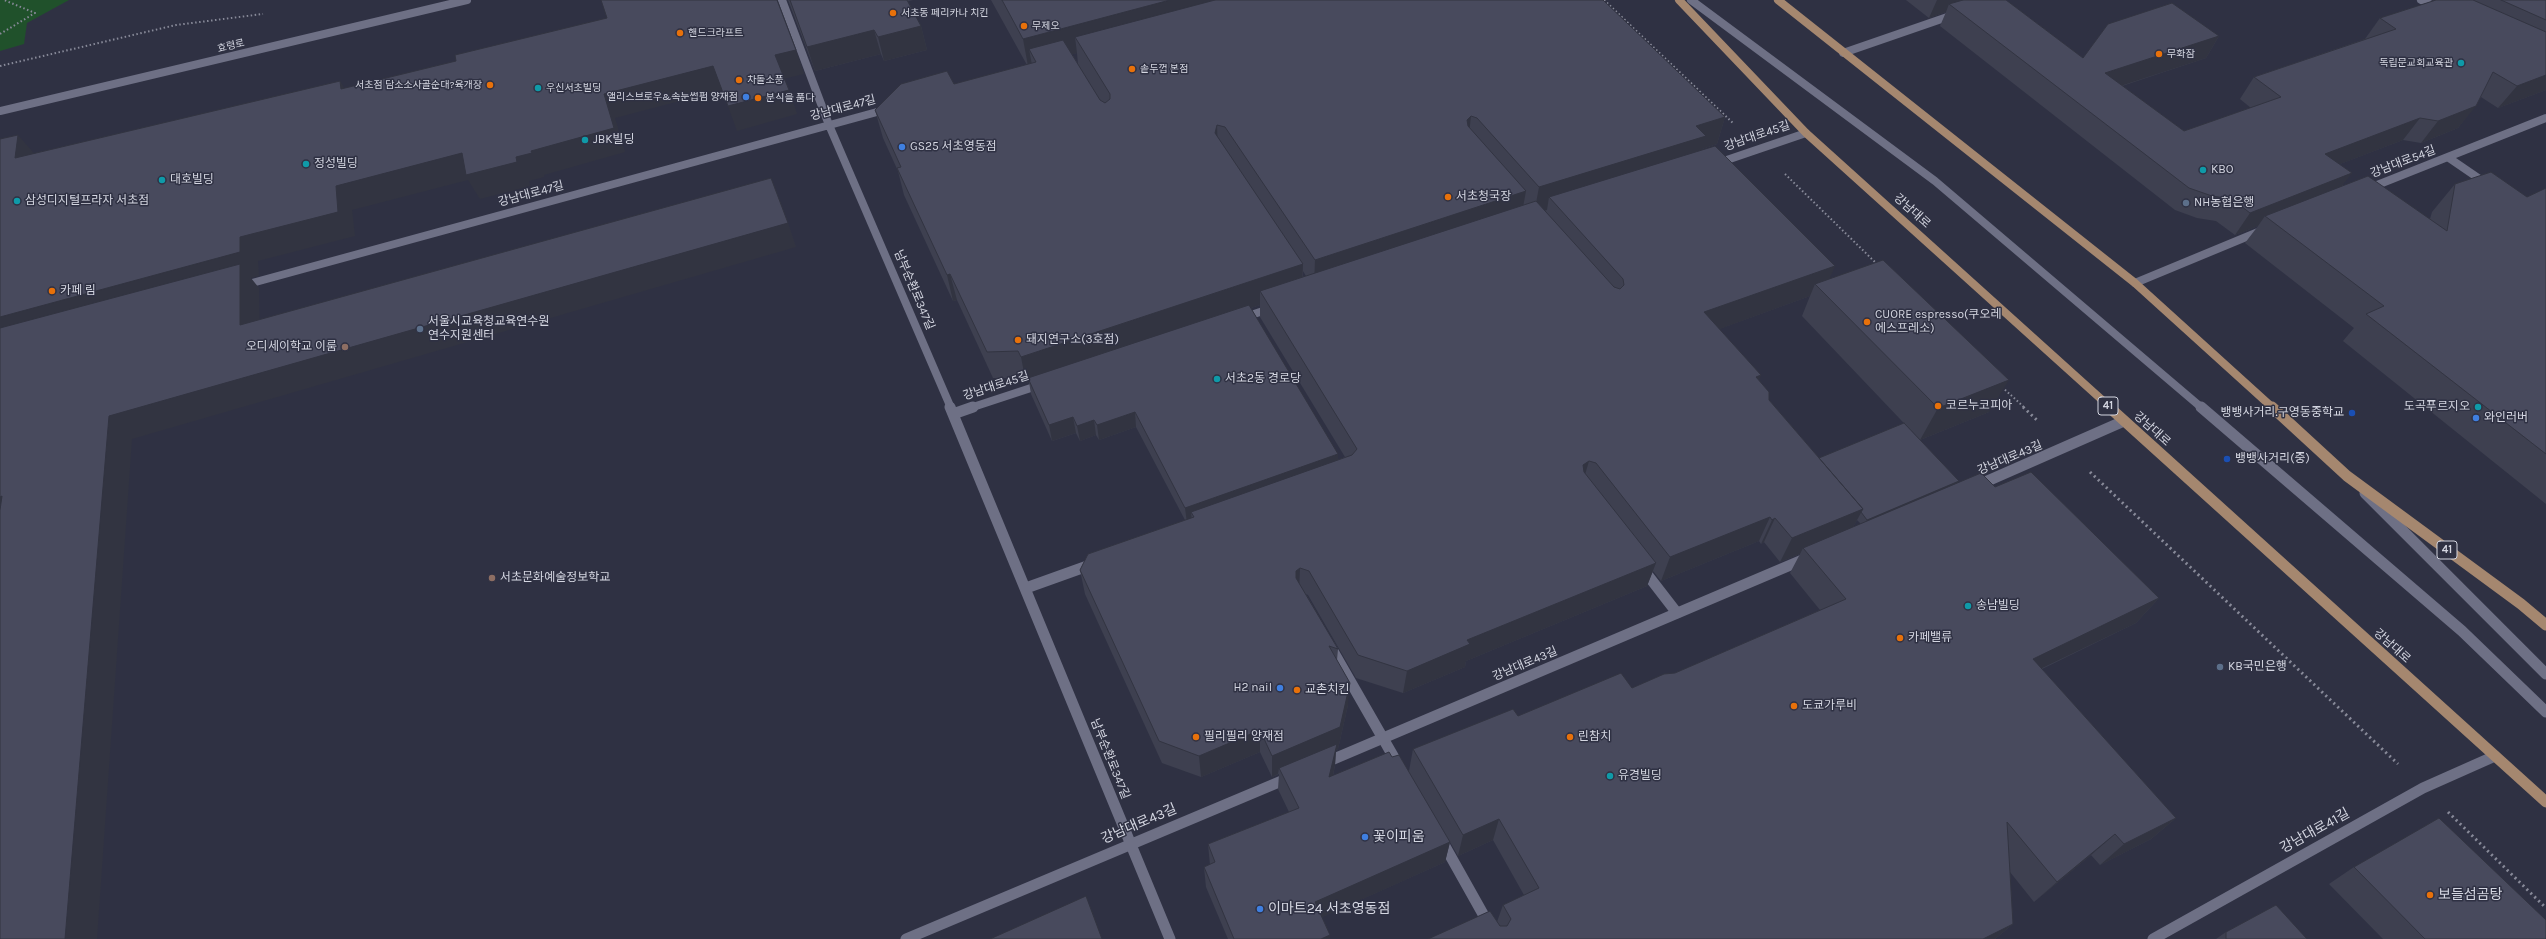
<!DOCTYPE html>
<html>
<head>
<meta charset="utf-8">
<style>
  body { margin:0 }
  canvas { display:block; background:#2f3143 }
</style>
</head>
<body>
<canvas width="2546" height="939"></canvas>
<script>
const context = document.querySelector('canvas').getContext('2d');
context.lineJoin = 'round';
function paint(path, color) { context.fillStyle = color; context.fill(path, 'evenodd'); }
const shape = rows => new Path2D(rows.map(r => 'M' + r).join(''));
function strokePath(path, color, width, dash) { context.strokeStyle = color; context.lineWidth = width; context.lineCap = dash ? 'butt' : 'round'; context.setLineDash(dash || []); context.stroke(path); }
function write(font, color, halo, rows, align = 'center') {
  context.font = font + ' Karla,"Noto Sans KR",sans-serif'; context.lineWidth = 3; context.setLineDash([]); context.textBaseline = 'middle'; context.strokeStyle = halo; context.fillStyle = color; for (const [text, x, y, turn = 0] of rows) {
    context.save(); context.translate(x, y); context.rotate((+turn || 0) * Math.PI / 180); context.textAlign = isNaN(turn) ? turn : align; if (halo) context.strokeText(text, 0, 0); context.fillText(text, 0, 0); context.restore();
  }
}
paint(shape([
  [0,0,69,0,27,23,24,44,0,51]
]), '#20512b');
strokePath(shape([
  [1604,0,1734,124],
  [0,34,35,13,4,0],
  [0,66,176,25,263,14],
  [1785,174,1877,264],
  [2002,387,2025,408]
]), '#888a99', 2, [1.5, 2.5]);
strokePath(shape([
  [2023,407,2039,422],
  [2090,472,2398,764],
  [2448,812,2546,908]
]), '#888a99', 3, [2, 3.5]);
strokePath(shape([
  [1691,0,1935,181,2202,408]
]), '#6e7085', 8);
strokePath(shape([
  [2201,407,2462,631,2546,712],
  [2365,493,2546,674],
  [1643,569,1677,613],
  [1026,588,1093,564],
  [1330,646,1400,768],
  [1442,841,1497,939]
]), '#6e7085', 11);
strokePath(shape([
  [782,0,829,125,951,408],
  [2421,0,2438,8],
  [1843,53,1956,14],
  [2449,158,2487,184],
  [1715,164,1806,133],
  [2367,189,2546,118],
  [2135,283,2263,230],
  [241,286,888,109],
  [1242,318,1272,308],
  [970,408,1043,384]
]), '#6e7085', 8);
strokePath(shape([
  [950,407,1170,939],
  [953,414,973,407],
  [1976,486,2124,421],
  [1322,764,1807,558],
  [906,939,1291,777],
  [2153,939,2423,788,2495,756]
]), '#6e7085', 11);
strokePath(shape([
  [0,111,467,0]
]), '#6e7085', 8);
strokePath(shape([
  [1679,0,1806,133,2111,408],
  [1778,0,2135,283,2273,408]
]), '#a5876f', 8);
strokePath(shape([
  [2109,407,2546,802],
  [2272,407,2347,476,2521,604,2546,625]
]), '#a5876f', 11);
paint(shape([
  [788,0,913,0,908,1,921,26,927,50,884,61,881,54,815,71],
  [991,0,1603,0,1725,117,1717,144,1702,149,1702,150,1829,279,1989,412,1920,440,1802,316,1810,296,1719,329,1759,381,1769,400,1819,458,1958,483,1995,487,2159,598,2136,623,2042,669,2176,818,2151,839,2100,865,2091,855,2034,902,2010,872,2013,924,1995,939,1428,939,1497,922,1503,905,1524,895,1493,840,1458,856,1450,842,1445,862,1322,917,1330,935,1330,939,1228,939,1206,887,1204,867,1210,865,1208,844,1289,812,1278,789,1279,774,1272,777,1260,752,1201,777,1162,763,1085,594,1080,570,1185,520,1136,427,1099,440,1096,435,1080,441,1076,433,1052,441,1031,394,1029,382,1026,383,1024,378,993,378,957,300,953,301,904,195,898,171,883,138,875,110,954,84,1027,65],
  [1077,53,1078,64,1100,100,1072,54],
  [1303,271,1306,276,1303,277],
  [1260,305,1260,317,1345,457,1338,460,1251,308],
  [1857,520,1861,524,1853,527],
  [1759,541,1761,544,1764,542,1780,562,1800,554,1790,573,1820,610,1675,673,1632,688,1518,716,1413,749,1409,771,1392,757,1333,776,1335,765,1336,750,1338,749,1348,705,1337,660,1338,649,1306,594,1308,595,1356,678,1403,693,1465,667,1466,661,1647,586,1653,571,1661,581],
  [1906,0,2006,0,2083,58,2219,36,2206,58,2122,86,2184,131,2251,108,2240,99,2254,77,2365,39,2380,18,2436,0,2546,0,2546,90,2498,108,2481,97,2458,128,2421,143,2403,140,2340,164,2343,185,2430,219,2432,212,2455,184,2527,197,2546,188,2546,504,2343,341,2354,328,2245,243,2258,226,2235,235,2216,221,2197,218,2175,210,1940,26,1946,12,1929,18],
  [2354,867,2546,939,2383,939,2329,884],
  [2226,932,2307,939,2216,939]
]), '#3e4050');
paint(shape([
  [1170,0,1271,0,1075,37,1077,53,1037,64,1036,62,1029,49,1032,65,1028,66,1023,39],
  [1937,0,1973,0,1949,4,1946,12,1929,18],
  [921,26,927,50,884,61,878,37],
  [874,30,881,54,815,71,807,47],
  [2219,36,2206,58,2093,95,2105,73],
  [796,50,804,74,783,79,775,55],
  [713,66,722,90,615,118,625,152,544,175,544,177,529,181,530,186,480,199,468,180,352,210,355,236,258,261,259,276,251,278,259,288,260,348,0,347,0,317,240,237,336,186,462,153,516,157,531,151,604,94],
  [2546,75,2546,90,2498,108,2517,86],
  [340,81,355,105,341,89],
  [789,90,797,114,737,131,728,106],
  [2476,106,2458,128,2421,143,2438,121],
  [1471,116,1468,143,1467,120],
  [1725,117,1717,144,1702,149,1698,163,1549,197,1547,210,1534,214,1539,187,1696,126],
  [2420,118,2403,140,2309,176,2325,154],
  [1217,125,1218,152,1215,133],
  [18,135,39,159,15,158],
  [2352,173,2335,195,2265,216,2258,226,2235,235,2250,213],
  [1526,191,1521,218,1314,287,1315,260],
  [788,223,796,247,132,439,97,939,65,939,109,416],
  [1303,264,1302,291,1260,291,1260,305,1029,382,1028,378,1029,382,1026,383,1021,357],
  [1835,266,1824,291,1815,284,1810,296,1695,338,1704,312],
  [950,274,957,300,953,301,947,275],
  [1761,375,1751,400,1756,377],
  [2009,380,1989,412,1920,440,1938,408],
  [1135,412,1136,427,1099,440,1097,425],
  [1073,417,1076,433,1052,441,1049,425],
  [1094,420,1096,435,1080,441,1077,426],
  [1338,454,1338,469,1191,512,1192,521,1187,523,1185,508],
  [1589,461,1582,485,1583,465],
  [1959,481,1954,489,1863,527,1867,520],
  [2,496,0,527,0,497],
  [1863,509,1850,533,1803,548,1800,554,1780,562,1792,538],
  [1770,517,1759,541,1661,581,1670,557],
  [1775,518,1764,542,1761,544,1772,520],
  [1656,563,1647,586,1466,661,1465,667,1403,693,1407,671,1467,640],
  [1300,568,1299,592,1296,595,1296,571],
  [2159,598,2136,623,2013,682,2033,659],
  [1350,683,1348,705,1338,749,1336,750,1335,765,1328,799,1329,777,1279,768,1278,774,1272,777,1272,756],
  [1260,730,1260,752,1201,777,1199,756],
  [2176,818,2151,839,2100,865,2124,844],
  [1499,819,1493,840,1458,856,1463,835],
  [2115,834,2091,855,2034,902,2057,882],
  [1450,842,1445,862,1314,921,1315,902],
  [2013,924,1995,939,1983,939],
  [1330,935,1330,939,1321,939]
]), '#323441');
const building = shape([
  [601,0,777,0,796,50,775,55,789,90,728,106,713,66,604,94,614,128,531,151,532,153,516,157,517,162,466,175,462,153,336,186,338,212,240,237,240,252,0,317,0,139,18,135,15,158,340,81,341,89,456,61,455,55,607,18,601,0],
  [790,0,907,0,921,26,878,37,874,30,807,47,790,0],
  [1002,0,1170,0,1023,39,1002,0],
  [1215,0,1603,0,1725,117,1696,126,1706,136,1539,187,1477,118,1471,116,1467,120,1468,126,1526,191,1315,260,1225,127,1217,125,1215,133,1303,264,1021,357,1018,351,987,352,950,274,947,275,897,168,901,167,875,110,901,84,947,71,954,84,1036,62,1029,49,1063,40,1100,100,1105,103,1110,99,1110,94,1075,37,1215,0],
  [1963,0,2006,0,2083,58,2108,24,2172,3,2219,36,2105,73,2184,131,2281,97,2254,77,2396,29,2380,18,2436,0,2473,0,2546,32,2546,75,2517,86,2493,72,2476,106,2438,121,2420,118,2325,154,2352,173,2250,213,2232,199,2212,196,2189,188,1949,4,1963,0],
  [2501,0,2546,0,2546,20,2501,0],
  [1715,146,1835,266,1704,312,1761,375,1756,377,1769,392,1769,400,1863,509,1792,538,1775,518,1772,520,1770,517,1670,557,1596,463,1589,461,1583,465,1584,472,1656,563,1467,640,1470,644,1407,671,1358,655,1309,571,1300,568,1296,571,1296,578,1338,649,1329,646,1350,683,1340,727,1272,756,1260,730,1199,756,1159,741,1080,570,1088,554,1194,517,1191,512,1352,455,1357,449,1260,291,1536,201,1614,287,1620,289,1624,285,1623,279,1549,197,1715,146],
  [2491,172,2527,197,2546,188,2546,454,2366,314,2384,306,2265,216,2368,176,2447,231,2455,184,2491,172],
  [771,178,788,223,109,416,65,939,0,939,0,510,2,496,0,497,0,328,240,264,240,325,771,178],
  [1883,260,2009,380,1938,408,1815,284,1883,260],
  [1249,305,1338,454,1185,508,1135,412,1097,425,1094,420,1077,426,1073,417,1049,425,1028,378,1249,305],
  [1904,423,1959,481,1867,520,1861,512,1863,509,1819,458,1904,423],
  [2031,472,2159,598,2033,659,2176,818,2124,844,2115,834,2057,882,2007,822,2013,924,1983,939,1428,939,1490,911,1500,926,1507,926,1511,919,1503,905,1539,888,1499,819,1463,835,1413,749,1513,709,1518,716,1621,673,1632,688,1664,674,1675,673,1846,599,1803,548,1981,473,1995,487,2031,472],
  [1337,744,1329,777,1389,752,1392,757,1399,755,1450,842,1315,902,1330,935,1321,939,1234,939,1204,867,1215,862,1208,844,1299,808,1279,768,1337,744],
  [2439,818,2546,920,2546,939,2425,939,2354,867,2439,818],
  [1086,896,1102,939,990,939,1086,896],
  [2276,905,2307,939,2226,939,2226,932,2276,905]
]);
paint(building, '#484a5d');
strokePath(building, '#323441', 1);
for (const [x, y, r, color] of [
  [893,13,4,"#e8710a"],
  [1024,26,4,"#e8710a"],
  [680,33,4,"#e8710a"],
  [2159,54,4,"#e8710a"],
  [2461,63,4,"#0f9aa8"],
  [1132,69,4,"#e8710a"],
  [739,80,4,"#e8710a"],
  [490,85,4,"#e8710a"],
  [538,88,4,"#0f9aa8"],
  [746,97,4,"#3f7fe0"],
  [758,98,4,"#e8710a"],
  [585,140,4,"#0f9aa8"],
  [902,147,4,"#3f7fe0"],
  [306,164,4,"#0f9aa8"],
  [2203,170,4,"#0f9aa8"],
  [162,180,4,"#0f9aa8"],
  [1448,197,4,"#e8710a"],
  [17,201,4,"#0f9aa8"],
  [2186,203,4,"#5c6f8a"],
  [52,291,4,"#e8710a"],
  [1867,322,4,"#e8710a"],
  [420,329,4,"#5c6f8a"],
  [1018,340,4,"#e8710a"],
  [345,347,4,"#8d6e63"],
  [1217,379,4,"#0f9aa8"],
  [1938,406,4,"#e8710a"],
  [2478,407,4,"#0f9aa8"],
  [2352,413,4,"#1a4fb4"],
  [2476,418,4,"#3f7fe0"],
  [2227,459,4,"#1a4fb4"],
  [492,578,4,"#8d6e63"],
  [1968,606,4,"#0f9aa8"],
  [1900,638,4,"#e8710a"],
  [2220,667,4,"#5c6f8a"],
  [1280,688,4,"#3f7fe0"],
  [1297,690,4,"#e8710a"],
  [1794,706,4,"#e8710a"],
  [1196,737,4,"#e8710a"],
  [1570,737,4,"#e8710a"],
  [1610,776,4,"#0f9aa8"],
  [1365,837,4,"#3f7fe0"],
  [2430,895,4,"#e8710a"],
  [1260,909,4,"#3f7fe0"]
]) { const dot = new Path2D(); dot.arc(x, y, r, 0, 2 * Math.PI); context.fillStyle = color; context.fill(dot); strokePath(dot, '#2f3143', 1.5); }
write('10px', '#d4d6e1', '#2f3143', [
  ["서초동 페리카나 치킨",901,13],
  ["무제오",1032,26],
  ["핸드크라프트",688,33],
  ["무화잠",2167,54],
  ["독립문교회교육관",2453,63,"right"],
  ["솥두껍 본점",1140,69],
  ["차돌소풍",747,80],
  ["서초점 담소소사골순대?육개장",482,85,"right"],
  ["우신서초빌딩",546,88],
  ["앨리스브로우&속눈썹펌 양재점",738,97,"right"],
  ["분식을 품다",766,98]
], 'left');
write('10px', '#d4d6e1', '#2f3143', [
  ["효령로",231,46,-13]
]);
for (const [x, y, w] of [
  [2108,406,20],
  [2447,550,20]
]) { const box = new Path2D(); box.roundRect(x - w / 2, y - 9, w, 18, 3); context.fillStyle = '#2f3143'; context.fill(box); strokePath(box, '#d4d6e1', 1); }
write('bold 11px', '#d4d6e1', null, [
  ["41",2108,406],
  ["41",2447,550]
]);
write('12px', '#d4d6e1', '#2f3143', [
  ["강남대로47길",843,108,-15],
  ["강남대로45길",1757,136,-19],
  ["강남대로54길",2403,162,-21],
  ["강남대로47길",531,194,-15],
  ["강남대로",1912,211,42],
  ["남부순환로347길",914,290,67],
  ["강남대로45길",996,386,-18],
  ["강남대로",2152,429,42],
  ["강남대로43길",2010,458,-23],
  ["강남대로",2392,646,42],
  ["강남대로43길",1525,664,-23],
  ["남부순환로347길",1110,759,68]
]);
write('12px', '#d4d6e1', '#2f3143', [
  ["JBK빌딩",593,140],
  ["GS25 서초영동점",910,147],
  ["정성빌딩",314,164],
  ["KBO",2211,170],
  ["대호빌딩",170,180],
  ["서초청국장",1456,197],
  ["삼성디지털프라자 서초점",25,201],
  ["NH농협은행",2194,203],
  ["카페 림",60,291],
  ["CUORE espresso(쿠오레",1875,315],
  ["에스프레소)",1875,329],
  ["서울시교육청교육연수원",428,322],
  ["연수지원센터",428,336],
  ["돼지연구소(3호점)",1026,340],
  ["오디세이학교 이룸",337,347,"right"],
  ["서초2동 경로당",1225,379],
  ["코르누코피아",1946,406],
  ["도곡푸르지오",2470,407,"right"],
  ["뱅뱅사거리.구영동중학교",2344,413,"right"],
  ["와인러버",2484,418],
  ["뱅뱅사거리(중)",2235,459],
  ["서초문화예술정보학교",500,578],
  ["송남빌딩",1976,606],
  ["카페밸류",1908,638],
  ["KB국민은행",2228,667],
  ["H2 nail",1272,688,"right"],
  ["교촌치킨",1305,690],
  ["도쿄가루비",1802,706],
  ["필리필리 양재점",1204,737],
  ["린참치",1578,737],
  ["유경빌딩",1618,776]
], 'left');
write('14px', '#d4d6e1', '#2f3143', [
  ["강남대로43길",1139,824,-23],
  ["강남대로41길",2315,831,-29]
]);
write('14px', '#d4d6e1', '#2f3143', [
  ["꽃이피움",1373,837],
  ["보들섬곰탕",2438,895],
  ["이마트24 서초영동점",1268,909]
], 'left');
</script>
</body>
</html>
